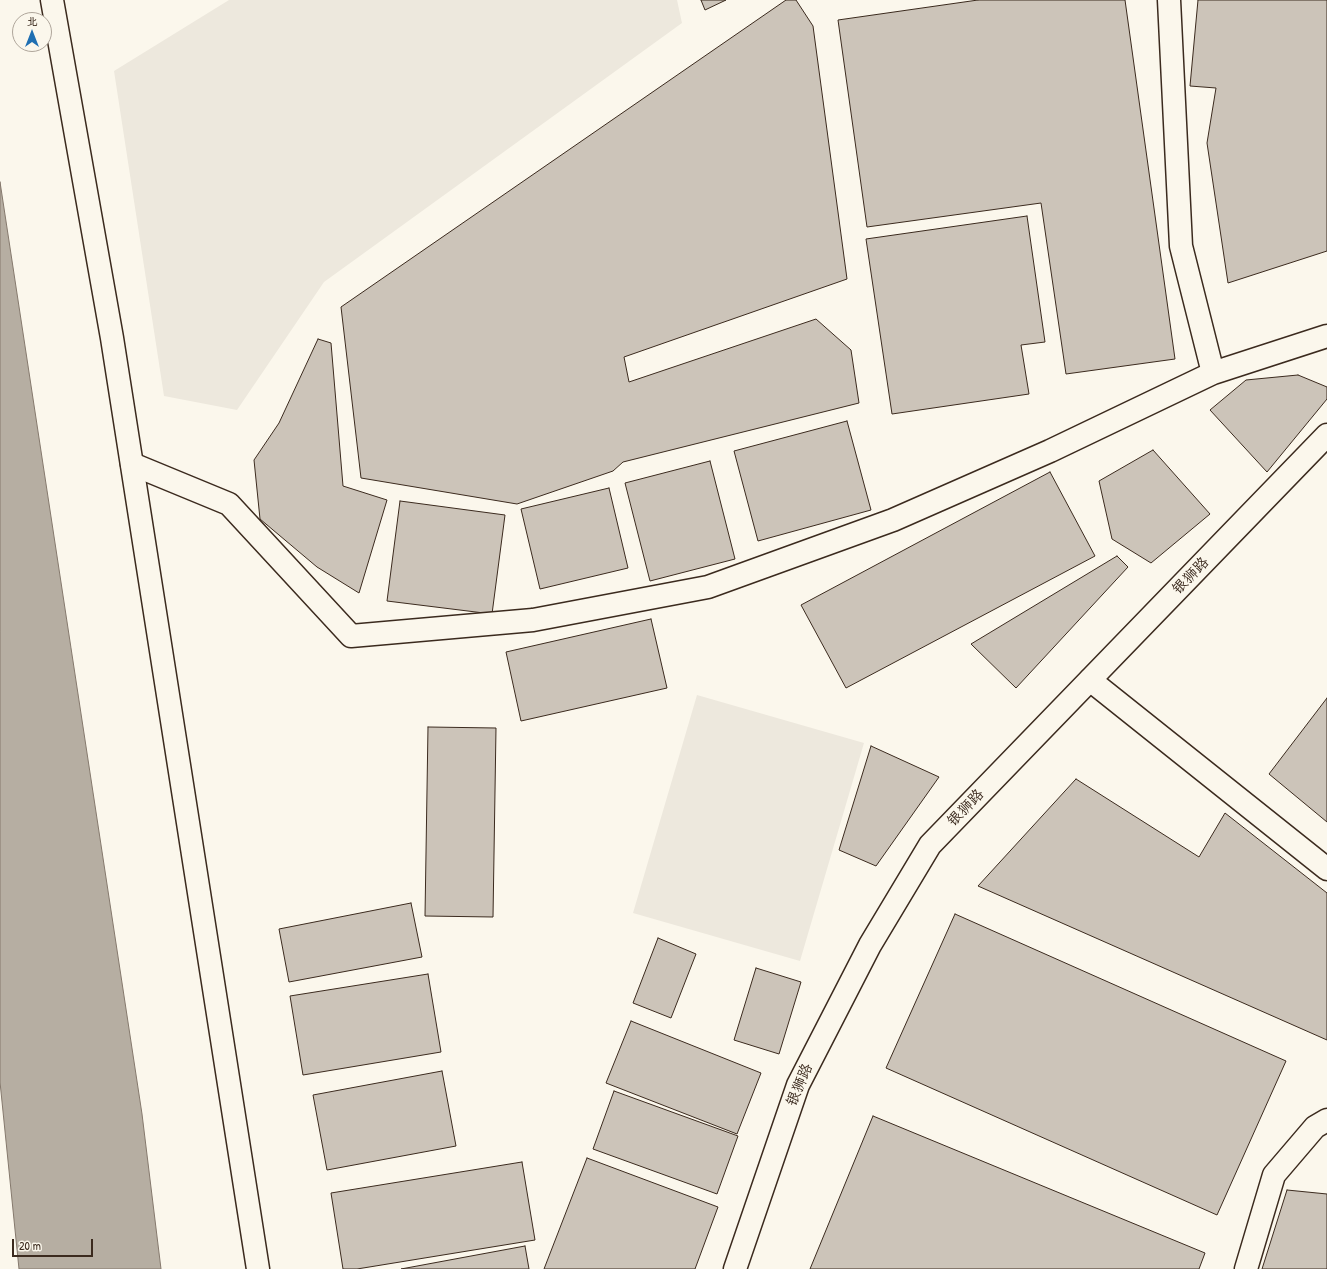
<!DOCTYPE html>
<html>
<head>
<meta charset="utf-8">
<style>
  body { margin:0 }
  #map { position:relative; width:1327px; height:1269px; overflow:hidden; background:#fbf7ec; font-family:"Patrick Hand","LXGW WenKai TC",sans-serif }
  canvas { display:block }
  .north { position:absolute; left:12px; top:12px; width:40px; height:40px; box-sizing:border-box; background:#fbf7ec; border:1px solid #aea59a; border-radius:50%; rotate:0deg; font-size:11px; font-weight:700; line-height:16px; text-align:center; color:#3b2a1e }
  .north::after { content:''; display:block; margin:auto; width:14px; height:18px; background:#1f6fb2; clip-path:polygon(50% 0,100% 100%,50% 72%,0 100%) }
  .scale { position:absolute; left:12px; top:1239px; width:81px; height:18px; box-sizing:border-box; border:2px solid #3b2a1e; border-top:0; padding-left:5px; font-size:12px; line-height:14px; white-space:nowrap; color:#3b2a1e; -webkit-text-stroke:3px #fbf7ec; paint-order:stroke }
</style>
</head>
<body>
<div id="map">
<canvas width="1327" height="1269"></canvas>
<div class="north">北</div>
<div class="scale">20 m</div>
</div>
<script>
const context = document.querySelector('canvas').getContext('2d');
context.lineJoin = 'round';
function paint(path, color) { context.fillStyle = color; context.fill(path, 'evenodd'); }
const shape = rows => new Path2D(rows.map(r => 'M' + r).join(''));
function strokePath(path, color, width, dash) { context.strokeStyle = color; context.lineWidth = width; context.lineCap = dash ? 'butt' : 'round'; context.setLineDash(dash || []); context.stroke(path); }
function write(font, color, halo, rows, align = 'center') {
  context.font = font + ' "Patrick Hand","LXGW WenKai TC",sans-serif'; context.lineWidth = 3.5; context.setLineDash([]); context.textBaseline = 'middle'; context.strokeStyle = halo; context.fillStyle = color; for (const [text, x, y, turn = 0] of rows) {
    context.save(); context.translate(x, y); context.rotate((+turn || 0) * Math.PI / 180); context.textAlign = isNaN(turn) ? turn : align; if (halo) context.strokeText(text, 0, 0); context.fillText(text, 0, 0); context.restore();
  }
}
paint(shape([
  [229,0,677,0,682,23,324,282,237,410,164,396,114,71],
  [697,695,864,743,800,961,633,913]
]), '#ede8dd');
const water = shape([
  [0,182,142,1114,161,1269,19,1269,0,1082,0,182]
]);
paint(water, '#b6aea2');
strokePath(water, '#85796d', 1);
const building = shape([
  [701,0,726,0,705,10,701,0],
  [786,0,796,0,813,26,847,279,624,357,629,382,816,319,851,350,859,403,623,462,613,471,517,504,361,478,341,307,786,0],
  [978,0,1125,0,1175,359,1066,374,1041,203,867,227,838,20,978,0],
  [1198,0,1327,0,1327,251,1228,283,1207,143,1216,88,1190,86,1198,0],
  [1027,216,1045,342,1021,345,1029,394,892,414,866,239,1027,216],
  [318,339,331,343,343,486,387,500,359,593,317,567,260,519,254,460,279,423,318,339],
  [1298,375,1327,387,1327,399,1267,472,1210,410,1246,380,1298,375],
  [847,421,871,510,758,541,734,451,847,421],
  [1153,450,1210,514,1151,563,1112,539,1099,481,1153,450],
  [710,461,735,559,650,581,625,483,710,461],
  [1050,472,1095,556,846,688,801,605,1050,472],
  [609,488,628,568,540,589,521,509,609,488],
  [400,501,505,515,492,614,387,601,400,501],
  [1117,556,1128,567,1016,688,971,644,1117,556],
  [651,619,667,688,521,721,506,652,651,619],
  [1327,698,1327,822,1269,774,1327,698],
  [428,727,496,728,493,917,425,916,428,727],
  [871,746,939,777,876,866,839,850,871,746],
  [1076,779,1199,857,1225,813,1327,893,1327,1040,978,886,1076,779],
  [411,903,422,957,289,982,279,929,411,903],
  [955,914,1286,1061,1217,1215,886,1068,955,914],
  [658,938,696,954,671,1018,633,1003,658,938],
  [756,968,801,982,779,1054,734,1040,756,968],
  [428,974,441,1052,303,1075,290,996,428,974],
  [631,1021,761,1073,737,1134,606,1083,631,1021],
  [442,1071,456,1146,327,1170,313,1095,442,1071],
  [614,1091,738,1136,717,1194,593,1149,614,1091],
  [873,1116,1205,1253,1199,1269,810,1269,873,1116],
  [587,1158,718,1207,695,1269,544,1269,587,1158],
  [522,1162,535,1240,357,1269,343,1269,331,1193,522,1162],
  [1287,1190,1327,1194,1327,1269,1262,1269,1287,1190],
  [525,1246,529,1269,401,1269,525,1246]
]);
paint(building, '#ccc4b9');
strokePath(building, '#3b2a1e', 1);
const minor = shape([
  [1169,0,1181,246,1213,373],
  [132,464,229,504,351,636,533,620,708,587,893,520,1050,451,1213,373,1327,336],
  [1090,680,1327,869],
  [1246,1269,1274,1175,1315,1127,1327,1120]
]);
const major = shape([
  [52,0,112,338,258,1269],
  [735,1269,798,1085,870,945,930,845,1327,435]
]);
strokePath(minor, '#3b2a1e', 25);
strokePath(major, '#3b2a1e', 25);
strokePath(minor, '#fbf7ec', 22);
strokePath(major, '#fbf7ec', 22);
write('15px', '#3b2a1e', '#fbf7ec', [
  ["银狮路",1191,576,-46],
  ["银狮路",966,808,-46],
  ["银狮路",800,1085,-67]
]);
</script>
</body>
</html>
